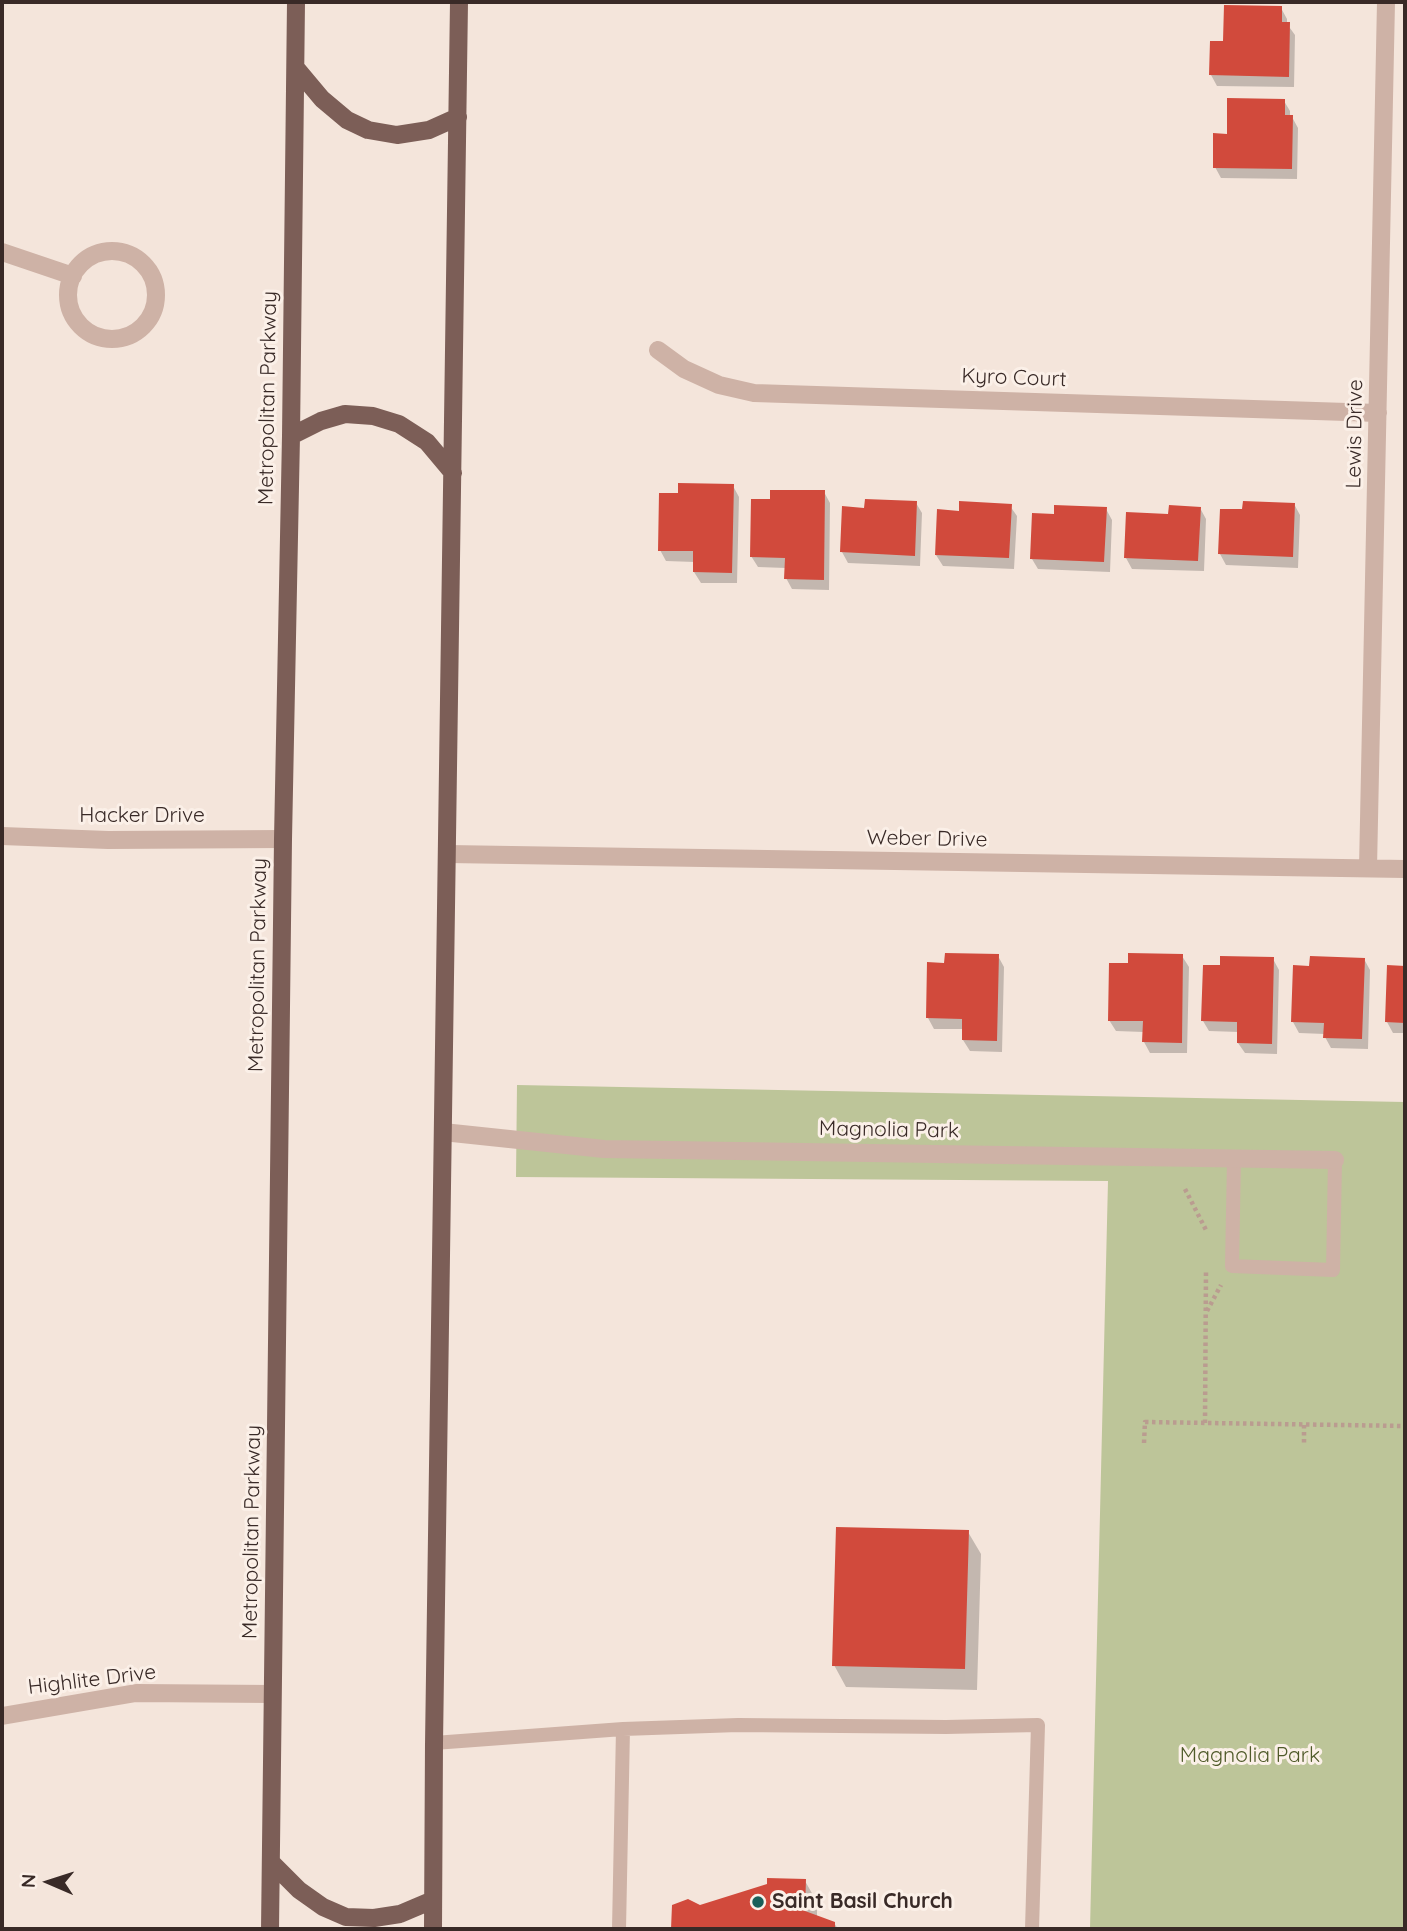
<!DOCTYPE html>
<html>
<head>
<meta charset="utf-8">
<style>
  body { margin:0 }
  #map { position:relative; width:1407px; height:1931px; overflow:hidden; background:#f4e5db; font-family:Quicksand,sans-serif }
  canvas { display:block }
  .frame { position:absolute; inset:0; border:4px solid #392a27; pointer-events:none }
  .north { position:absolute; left:14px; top:1847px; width:70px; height:70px; -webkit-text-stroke:5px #fbf0e8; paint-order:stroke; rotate:273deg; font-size:19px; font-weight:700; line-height:28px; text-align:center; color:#392a27 }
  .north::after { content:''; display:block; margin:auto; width:24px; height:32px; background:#392a27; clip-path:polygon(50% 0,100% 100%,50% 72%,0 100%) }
</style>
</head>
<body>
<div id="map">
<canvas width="1407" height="1931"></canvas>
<div class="frame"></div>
<div class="north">N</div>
</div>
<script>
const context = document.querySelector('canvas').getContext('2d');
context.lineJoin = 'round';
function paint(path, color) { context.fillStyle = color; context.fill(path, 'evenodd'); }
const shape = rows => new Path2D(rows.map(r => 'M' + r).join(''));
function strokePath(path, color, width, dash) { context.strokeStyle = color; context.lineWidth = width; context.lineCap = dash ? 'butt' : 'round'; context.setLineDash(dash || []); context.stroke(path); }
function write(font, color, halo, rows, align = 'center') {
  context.font = font + ' Quicksand,sans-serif'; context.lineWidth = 6; context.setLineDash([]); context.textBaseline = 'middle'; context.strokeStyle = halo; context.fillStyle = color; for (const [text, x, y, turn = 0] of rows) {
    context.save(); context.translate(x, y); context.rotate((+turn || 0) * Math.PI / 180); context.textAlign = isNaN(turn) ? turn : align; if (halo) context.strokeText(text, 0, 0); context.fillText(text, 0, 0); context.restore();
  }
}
paint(shape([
  [517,1085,1405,1102,1405,1929,1090,1929,1108,1181,516,1177]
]), '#bdc599');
paint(shape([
  [1281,8,1287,19,1287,24,1295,35,1294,87,1217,86,1211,75,1225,43],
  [1284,101,1290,111,1290,117,1292,117,1298,128,1297,179,1221,178,1215,167,1229,136],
  [733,486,739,497,737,583,701,583,694,572,695,562,666,561,660,550,680,495],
  [824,492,830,503,829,590,792,589,786,578,786,568,758,567,751,556,772,501],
  [916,503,922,513,920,566,848,563,842,552,866,509],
  [1294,504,1300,515,1298,568,1226,565,1220,554,1244,511],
  [1010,506,1017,516,1014,569,943,566,936,555,960,512],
  [1200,508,1206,519,1204,571,1132,569,1126,558,1170,515],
  [1106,509,1112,520,1110,572,1038,569,1032,559,1056,516],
  [998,956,1004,967,1002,1052,970,1051,963,1040,964,1029,934,1029,928,1018,946,965],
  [1182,956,1189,967,1187,1053,1150,1053,1144,1042,1144,1032,1116,1031,1109,1020,1130,965],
  [1405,958,1405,1033,1393,1033,1387,1022,1388,967,1405,968],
  [1273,959,1279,970,1277,1054,1245,1053,1238,1043,1239,1032,1209,1031,1203,1021,1221,967],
  [1364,959,1370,970,1368,1049,1331,1048,1325,1037,1325,1034,1299,1033,1293,1022,1311,968],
  [968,1532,981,1554,977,1690,846,1687,834,1665],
  [805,1881,817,1902,817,1917,834,1923,838,1929,673,1929,674,1906,700,1907]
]), '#0003');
paint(shape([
  [1224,5,1282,6,1282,22,1290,22,1289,77,1209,75,1210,41,1223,41],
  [1227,98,1285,99,1285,115,1293,115,1292,169,1213,168,1213,133,1227,134],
  [678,483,734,484,732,573,693,572,693,551,658,551,659,493,678,493],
  [770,490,825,490,824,580,784,579,785,558,750,557,751,499,770,499],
  [865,499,917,501,915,556,840,552,842,506,864,508],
  [959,501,1012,504,1009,558,935,555,937,509,959,511],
  [1243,501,1295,503,1293,557,1218,554,1220,509,1242,509],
  [1054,505,1107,507,1104,562,1030,559,1032,513,1054,514],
  [1169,505,1201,507,1198,561,1124,558,1126,512,1168,514],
  [945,953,999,954,997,1041,962,1040,962,1019,926,1018,927,962,944,963],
  [1128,953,1183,954,1182,1043,1142,1042,1143,1021,1108,1021,1109,963,1128,963],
  [1220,956,1274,957,1272,1044,1237,1043,1237,1022,1201,1021,1203,965,1220,965],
  [1310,956,1365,958,1362,1039,1323,1038,1324,1023,1291,1022,1293,965,1309,966],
  [1387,965,1405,966,1405,1023,1385,1022],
  [836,1527,969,1530,965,1669,832,1666],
  [767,1878,806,1879,805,1911,835,1922,835,1929,671,1929,672,1905,688,1899,700,1905,767,1884]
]), '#d14a3c');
strokePath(shape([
  [1185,1189,1206,1230],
  [1207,1311,1221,1285],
  [1205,1423,1206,1270],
  [1304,1425,1304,1445],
  [1144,1443,1145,1422,1405,1426]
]), '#ba9c90', 4.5, [3.5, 3.5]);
strokePath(shape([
  [1234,1159,1232,1266,1333,1270,1335,1160],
  [434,1743,623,1729,738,1725,946,1727,1038,1725,1032,1929],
  [619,1929,623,1729]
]), '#ceb2a6', 14);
strokePath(shape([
  '68 295a44 44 0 1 1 88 0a44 44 0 1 1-88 0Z',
  [2,252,73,276],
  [658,350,684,369,719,385,754,393,1378,413],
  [2,836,108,840,283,839],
  [448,854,1405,869],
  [1368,868,1386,2],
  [443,1132,604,1149,1335,1160],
  [2,1716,136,1693,272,1694]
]), '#ceb2a6', 18);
strokePath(shape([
  [296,68,322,99,347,120,368,130,397,135,429,130,458,117],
  [291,436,321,421,345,414,373,416,399,424,427,442,453,473],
  [271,1862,299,1890,323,1907,346,1917,374,1918,400,1914,433,1900],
  [270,1929,283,839,291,436,296,2],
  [433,1929,434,1743,459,2]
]), '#7c5e57', 18);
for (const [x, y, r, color] of [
  [758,1902,7,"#195f59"]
]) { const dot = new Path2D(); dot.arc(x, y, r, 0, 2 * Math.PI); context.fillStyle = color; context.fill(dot); strokePath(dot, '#fbf0e8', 2.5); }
write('21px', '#392a27', '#fbf0e8', [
  ["Kyro Court",1014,378,2],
  ["Metropolitan Parkway",268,398,-89],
  ["Lewis Drive",1355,434,-89],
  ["Hacker Drive",142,816],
  ["Weber Drive",927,839,1],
  ["Metropolitan Parkway",258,965,-89],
  ["Magnolia Park",889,1130,1],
  ["Metropolitan Parkway",252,1532,-89],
  ["Highlite Drive",92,1680,-7]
]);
write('21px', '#4f5a29', '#fbf0e8', [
  ["Magnolia Park",1250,1756]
]);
write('bold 21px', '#392a27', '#fbf0e8', [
  ["Saint Basil Church",772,1902]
], 'left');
</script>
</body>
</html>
